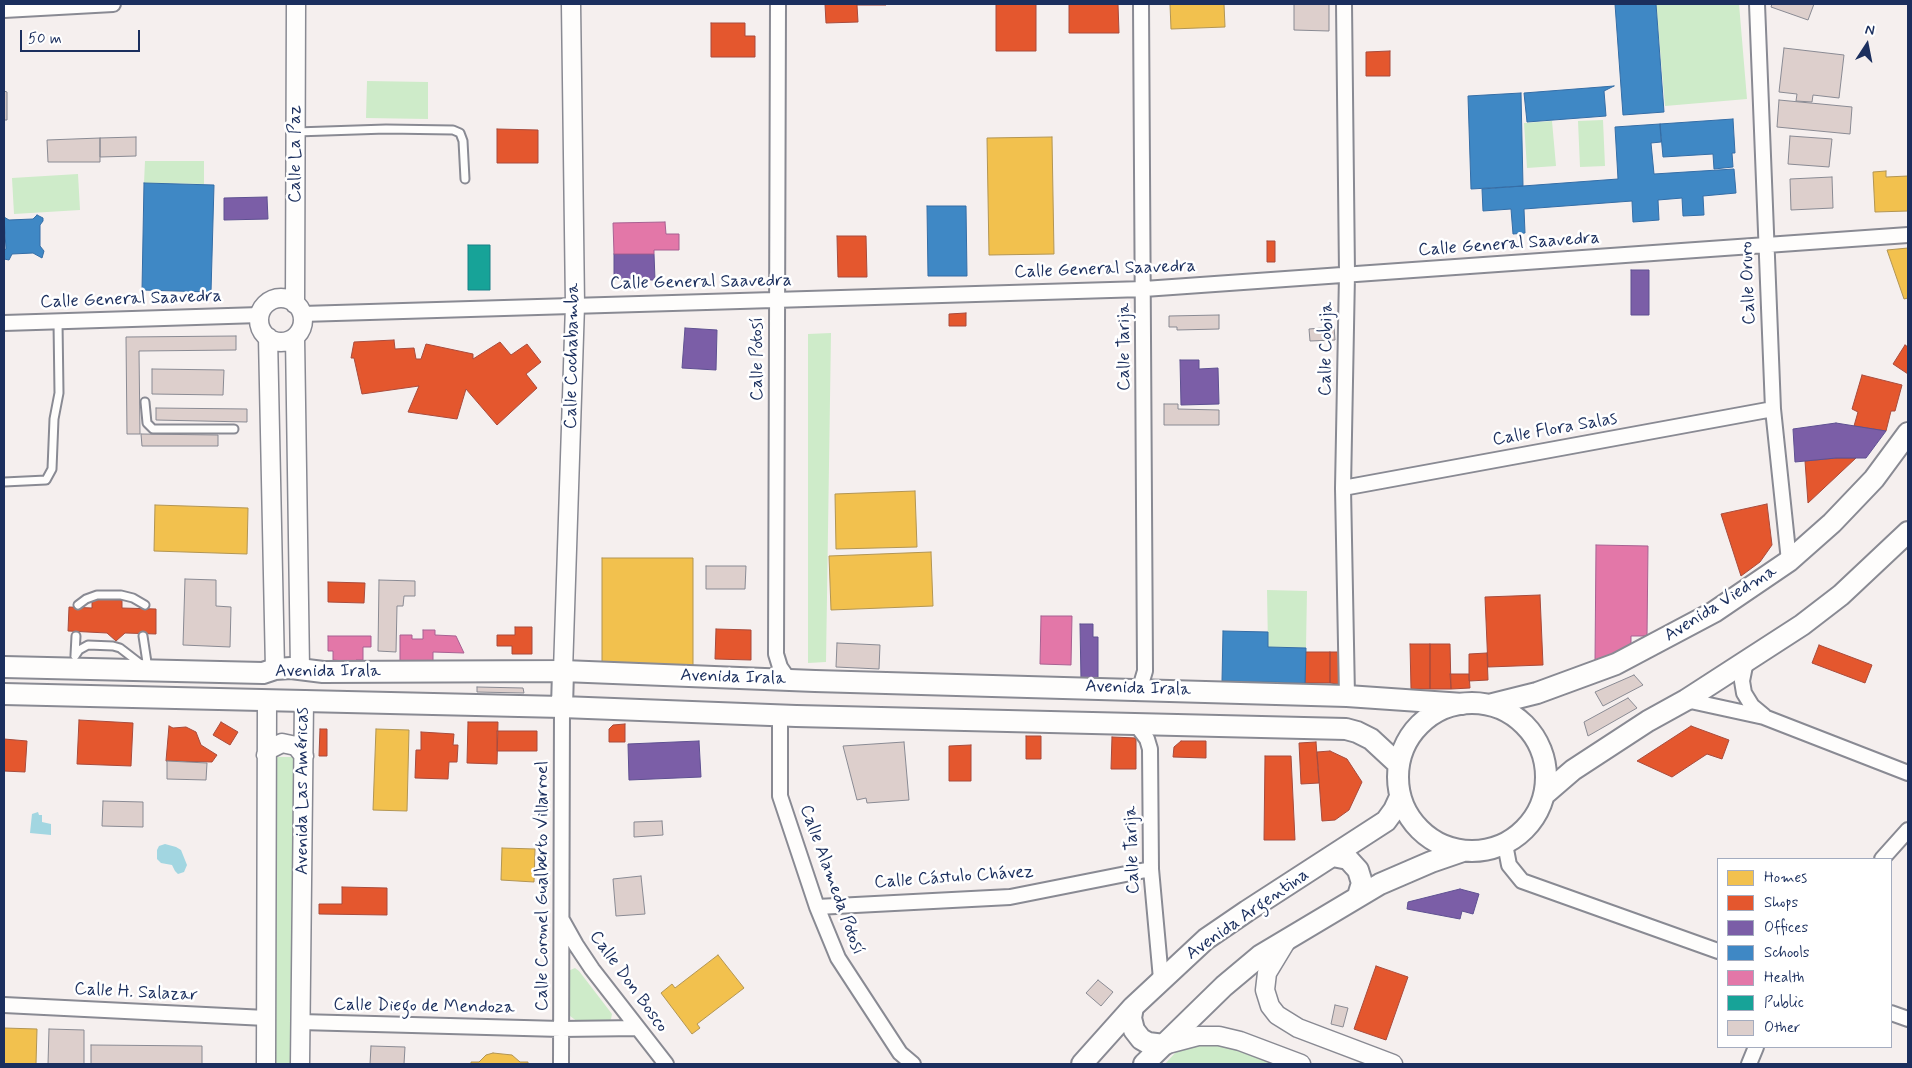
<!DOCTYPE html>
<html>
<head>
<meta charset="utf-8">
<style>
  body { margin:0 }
  #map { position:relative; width:1912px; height:1068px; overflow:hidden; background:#f5efee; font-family:Mynerve,sans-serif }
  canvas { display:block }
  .frame { position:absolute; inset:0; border:5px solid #1b2f5e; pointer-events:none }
  .legend { position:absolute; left:1717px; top:858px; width:175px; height:190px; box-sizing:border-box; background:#fff; border:1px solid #a4acbf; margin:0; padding:6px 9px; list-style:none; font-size:15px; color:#1b2f5e }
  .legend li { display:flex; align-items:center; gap:10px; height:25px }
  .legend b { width:25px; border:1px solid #a4acbf }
  .north { position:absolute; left:1842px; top:20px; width:50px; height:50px; -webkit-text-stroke:4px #fff; paint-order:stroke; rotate:11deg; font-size:14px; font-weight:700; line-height:20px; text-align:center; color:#1b2f5e }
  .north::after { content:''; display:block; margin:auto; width:18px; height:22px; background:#1b2f5e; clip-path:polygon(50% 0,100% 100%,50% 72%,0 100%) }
  .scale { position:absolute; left:20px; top:30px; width:120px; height:22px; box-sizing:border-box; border:2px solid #1b2f5e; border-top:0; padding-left:6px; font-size:15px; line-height:18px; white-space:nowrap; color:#1b2f5e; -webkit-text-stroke:4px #fff; paint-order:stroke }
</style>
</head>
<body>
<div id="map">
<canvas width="1912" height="1068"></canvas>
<div class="frame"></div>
<ul class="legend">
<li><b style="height:14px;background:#f2c14e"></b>Homes</li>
<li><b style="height:14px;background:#e4572e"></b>Shops</li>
<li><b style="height:14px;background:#7b5ea7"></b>Offices</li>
<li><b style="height:14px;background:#3f88c5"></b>Schools</li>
<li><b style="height:14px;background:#e377a8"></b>Health</li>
<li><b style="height:14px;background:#17a398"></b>Public</li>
<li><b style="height:14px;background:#ddcfcc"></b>Other</li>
</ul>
<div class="north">N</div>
<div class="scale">50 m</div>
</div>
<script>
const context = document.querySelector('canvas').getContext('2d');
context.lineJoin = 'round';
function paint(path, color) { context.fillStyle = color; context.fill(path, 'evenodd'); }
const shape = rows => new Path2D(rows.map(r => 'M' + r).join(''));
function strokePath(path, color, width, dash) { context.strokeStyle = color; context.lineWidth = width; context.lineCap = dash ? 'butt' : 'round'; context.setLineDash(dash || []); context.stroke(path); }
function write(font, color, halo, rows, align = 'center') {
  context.font = font + ' Mynerve,sans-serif'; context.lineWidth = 5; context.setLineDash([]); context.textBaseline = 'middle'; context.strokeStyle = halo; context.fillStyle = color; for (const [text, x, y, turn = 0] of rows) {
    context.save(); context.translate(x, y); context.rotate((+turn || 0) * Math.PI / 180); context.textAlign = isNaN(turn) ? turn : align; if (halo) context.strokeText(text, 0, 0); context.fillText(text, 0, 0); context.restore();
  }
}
paint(shape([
  [1656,4,1739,4,1747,99,1665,106],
  [367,81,428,82,428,119,366,118],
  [1603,120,1605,166,1580,167,1578,121],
  [1552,121,1556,166,1527,168,1524,123],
  [145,161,204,161,204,184,144,183],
  [78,174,80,210,14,214,12,178],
  [831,333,826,662,808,663,808,334],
  [1267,590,1307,591,1306,648,1268,647],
  [271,757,299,757,298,1064,270,1064],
  [575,968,579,971,612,1014,611,1019,608,1022,578,1022,570,1016,568,971],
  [1215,1037,1300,1064,1165,1064,1175,1053,1193,1042]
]), '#ceebc9');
paint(shape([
  [38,812,39,815,42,815,42,822,51,824,51,835,30,833,32,814],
  [165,844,176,847,181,850,187,865,184,872,178,874,175,871,172,865,161,863,157,859,157,850,159,846]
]), '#a2d6e1');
const homes = shape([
  [1170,4,1224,4,1225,27,1171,29,1170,4],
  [1052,137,1054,254,989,255,987,138,1052,137],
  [1886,171,1886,177,1908,176,1908,211,1875,212,1873,172,1886,171],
  [1908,248,1908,298,1904,299,1887,250,1908,248],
  [915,491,917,547,836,549,835,494,915,491],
  [155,505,248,508,247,554,154,551,155,505],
  [931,552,933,606,831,610,829,556,931,552],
  [602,558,693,558,693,666,602,666,602,558],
  [376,729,409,730,407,811,373,810,376,729],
  [502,848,535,849,534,882,501,880,502,848],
  [718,955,744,988,697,1024,700,1028,692,1034,661,993,672,984,675,988,718,955],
  [4,1028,37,1029,36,1064,4,1064,4,1028],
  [493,1053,512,1055,520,1062,528,1062,528,1064,471,1064,471,1062,479,1062,486,1055,493,1053]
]);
paint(homes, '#f2c14e');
strokePath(homes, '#b29553', 1);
const shops = shape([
  [825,4,886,4,886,5,857,5,858,22,826,23,825,4],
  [996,4,1036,4,1036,51,996,51,996,4],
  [1069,4,1118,4,1119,33,1069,33,1069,4],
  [711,23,745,23,745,36,755,36,755,57,711,57,711,23],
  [1390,51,1390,76,1366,76,1366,52,1390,51],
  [497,129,538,130,538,163,497,163,497,129],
  [837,236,866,236,867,277,838,277,837,236],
  [1267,241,1275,241,1275,262,1267,262,1267,241],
  [966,313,966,326,949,326,949,314,966,313],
  [394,340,395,349,414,348,416,359,421,359,426,344,473,354,473,359,500,342,511,355,527,344,541,362,526,374,537,388,497,425,466,389,457,419,408,412,419,386,362,394,354,358,351,358,354,342,394,340],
  [1905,345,1908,347,1908,374,1893,364,1905,345],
  [1862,375,1902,385,1895,411,1891,411,1886,431,1854,426,1858,412,1852,409,1862,375],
  [1836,458,1856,458,1808,503,1805,461,1836,458],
  [1767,504,1772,545,1760,562,1741,576,1721,514,1767,504],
  [328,582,365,583,364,603,328,602,328,582],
  [1540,595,1543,665,1488,667,1485,597,1540,595],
  [92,599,122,600,122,608,156,609,156,634,125,633,116,641,107,633,68,631,69,607,92,608,92,599],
  [515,627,532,627,532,654,512,654,512,646,497,646,497,635,515,635,515,627],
  [716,629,751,630,751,660,715,659,716,629],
  [1410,644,1430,644,1430,689,1411,689,1410,644],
  [1430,644,1450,644,1451,689,1430,689,1430,644],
  [1819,645,1872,665,1865,683,1812,663,1819,645],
  [1305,652,1330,652,1330,683,1305,683,1305,652],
  [1330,652,1344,652,1344,679,1338,684,1330,683,1330,652],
  [1487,653,1488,680,1469,681,1469,654,1487,653],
  [1450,674,1469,674,1470,688,1451,689,1450,674],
  [79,720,133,723,131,766,77,764,79,720],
  [221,722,238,732,230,745,213,735,221,722],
  [468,722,498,722,497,764,467,763,468,722],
  [625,724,625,742,609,742,609,729,613,725,625,724],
  [169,726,173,728,186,727,196,732,201,745,217,755,212,762,166,761,169,726],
  [1691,726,1729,740,1722,759,1707,754,1672,777,1637,761,1691,726],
  [320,729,327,729,327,756,319,756,320,729],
  [497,731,537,731,537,751,497,751,497,731],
  [421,732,454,734,453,745,458,745,457,762,449,762,448,779,415,778,416,750,421,750,421,732],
  [1026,736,1041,736,1041,759,1026,759,1026,736],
  [1112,737,1136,738,1136,769,1111,769,1112,737],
  [4,739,27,741,25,772,4,771,4,739],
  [1181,741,1206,741,1206,758,1173,757,1174,747,1181,741],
  [1316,742,1319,783,1301,784,1299,743,1316,742],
  [971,745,971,781,949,781,949,746,971,745],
  [1330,751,1347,759,1362,782,1349,810,1335,820,1322,821,1317,752,1330,751],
  [1265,756,1291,756,1295,840,1264,840,1265,756],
  [342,887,387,888,387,915,319,914,319,904,342,904,342,887],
  [1376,966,1408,977,1386,1040,1354,1029,1376,966]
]);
paint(shops, '#e4572e');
strokePath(shops, '#a84b3c', 1);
const offices = shape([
  [267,197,268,219,224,220,224,198,267,197],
  [614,254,654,254,655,280,614,280,614,254],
  [1631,270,1649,270,1649,315,1631,315,1631,270],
  [685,328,717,330,716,370,682,368,685,328],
  [1180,360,1199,360,1199,369,1218,368,1219,404,1181,405,1180,360],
  [1836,423,1886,431,1866,458,1836,458,1795,462,1793,429,1836,423],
  [1080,624,1093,624,1093,637,1098,637,1098,680,1081,680,1080,624],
  [699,741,701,777,629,780,628,744,699,741],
  [1460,889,1479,894,1473,914,1462,911,1460,919,1407,909,1408,902,1460,889]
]);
paint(offices, '#7b5ea7');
strokePath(offices, '#5e5091', 1);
const schools = shape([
  [1615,4,1656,4,1664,112,1623,115,1615,4],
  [1614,86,1604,91,1606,116,1527,122,1524,93,1614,86],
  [1521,93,1523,186,1471,189,1468,96,1521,93],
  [1733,119,1735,153,1732,153,1733,167,1714,169,1713,154,1663,157,1660,124,1733,119],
  [1660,124,1661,142,1651,143,1654,174,1734,169,1736,193,1703,196,1704,215,1683,216,1682,198,1658,200,1659,220,1633,222,1632,201,1524,209,1525,233,1513,234,1511,209,1483,211,1482,189,1618,179,1615,127,1660,124],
  [144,183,214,185,211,292,142,290,144,183],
  [927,206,966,206,967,276,928,276,927,206],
  [37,215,43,218,43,221,40,225,40,246,44,251,42,258,33,253,12,254,9,260,4,259,4,250,6,249,4,217,9,220,33,219,37,215],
  [1223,631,1268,632,1268,647,1306,648,1305,683,1222,681,1223,631]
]);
paint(schools, '#3f88c5');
strokePath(schools, '#346da6', 1);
const health = shape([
  [665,222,666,234,679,234,679,250,654,250,654,254,614,254,613,223,665,222],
  [1596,545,1648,546,1647,636,1631,636,1631,648,1595,662,1596,545],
  [1041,616,1072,616,1071,665,1040,664,1041,616],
  [423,630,435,630,435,635,456,636,464,653,433,652,433,667,400,663,400,635,412,635,412,639,423,639,423,630],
  [328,636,371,636,371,647,363,647,363,660,356,660,356,662,333,660,333,651,328,651,328,636]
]);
paint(health, '#e377a8');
strokePath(health, '#a76192', 1);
const public = shape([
  [468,245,490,245,490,290,468,290,468,245]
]);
paint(public, '#17a398');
strokePath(public, '#188087', 1);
const building = shape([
  [1294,4,1329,4,1329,31,1294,30,1294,4],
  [1772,4,1814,4,1808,20,1771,7,1772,4],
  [1784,48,1844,55,1839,98,1813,95,1812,102,1796,101,1797,94,1779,92,1784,48],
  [4,91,7,92,7,120,4,120,4,91],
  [1779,100,1852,107,1850,134,1777,127,1779,100],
  [1790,136,1832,139,1829,167,1788,164,1790,136],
  [136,137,136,156,100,157,100,138,136,137],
  [100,138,100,162,48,162,47,140,100,138],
  [1832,177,1833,208,1791,210,1790,179,1832,177],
  [1219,315,1219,329,1177,330,1177,327,1169,327,1169,316,1219,315],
  [1334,327,1335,340,1310,341,1309,329,1334,327],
  [236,336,236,350,139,351,140,434,127,434,126,337,236,336],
  [152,369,224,370,223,395,152,394,152,369],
  [1164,404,1178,404,1178,409,1219,410,1219,425,1164,425,1164,404],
  [156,408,247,409,247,422,156,420,156,408],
  [141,434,218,435,218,446,142,446,141,434],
  [706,566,746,566,745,589,706,589,706,566],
  [185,579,216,580,216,606,231,607,230,647,183,645,185,579],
  [379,580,415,581,415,596,404,596,403,606,397,606,396,652,378,651,379,580],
  [837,643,880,645,879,669,836,667,837,643],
  [1634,675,1643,685,1603,706,1595,692,1634,675],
  [477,687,523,688,524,693,477,692,477,687],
  [1628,698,1637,708,1588,736,1584,722,1628,698],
  [904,742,909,800,867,803,866,798,857,800,843,746,904,742],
  [167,761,207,763,206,780,167,779,167,761],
  [103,801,143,802,143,827,102,826,103,801],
  [662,821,663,835,634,837,634,822,662,821],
  [641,876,645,914,616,916,613,879,641,876],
  [1098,980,1113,992,1101,1006,1086,993,1098,980],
  [1335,1005,1348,1008,1343,1027,1331,1024,1335,1005],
  [49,1029,84,1030,84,1064,48,1064,49,1029],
  [91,1045,202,1046,202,1064,91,1064,91,1045],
  [371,1046,405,1047,404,1064,370,1064,371,1046]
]);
paint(building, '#ddcfcc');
strokePath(building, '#898a93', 1);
const service = shape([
  [296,132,386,129,453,130,460,133,463,141,465,179],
  [145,402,147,423,153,429,234,429],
  [4,482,46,480,52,469,54,419,59,393,58,322],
  [78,605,86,599,97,595,121,595,133,598,145,605],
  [143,636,148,669],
  [75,655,76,636],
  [75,656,79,650,88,645,113,646,120,648,142,665]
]);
const minor = shape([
  [778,4,776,654,780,667,789,680],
  [1344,4,1347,274,1343,488,1347,696],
  [1757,4,1773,409,1789,561],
  [4,10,113,4],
  [302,314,1144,289,1908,235],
  [4,323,260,315],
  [1343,488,1773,409],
  [1746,661,1742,681,1744,693,1752,706,1764,716],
  [1138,689,1142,681,1145,671,1141,4],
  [1686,700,1764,717,1908,773],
  [780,716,780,796,817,907,838,958,900,1053,913,1064],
  [1135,723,1147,739,1150,749,1151,869,1161,979],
  [1505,844,1509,865,1522,881,1718,951],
  [1882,859,1908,830],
  [817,907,1010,897,1151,869],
  [562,920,576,945,592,969,666,1064],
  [4,1005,266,1018],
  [1891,1013,1908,1019],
  [300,1022,561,1029,638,1028],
  [561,1064,562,707],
  [1749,1064,1756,1047]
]);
const tertiary = shape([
  '259 320a22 22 0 1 1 44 0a22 22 0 1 1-44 0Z',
  [295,304,296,4],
  [268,337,275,669],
  [295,337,300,669],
  [563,671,575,305,571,4],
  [266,755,270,749,282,743,296,746,304,756],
  [1287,940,1267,973,1265,990,1270,1006,1277,1015,1298,1028,1393,1064],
  [1164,1045,1198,1036,1219,1036,1240,1041,1301,1064],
  [266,1064,267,700],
  [300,1064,304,700]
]);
const secondary = shape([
  [4,667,263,673,275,669,291,668,323,672,563,671,815,681,1347,696,1463,704],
  [4,694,562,707,796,716,1346,729,1357,732,1371,739,1398,764],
  '1398 777a74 74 0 1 1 148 0a74 74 0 1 1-148 0Z',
  [1489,705,1537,693,1616,664,1714,612,1789,561,1832,523,1874,479,1908,433],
  [562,707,563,671],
  [1544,795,1573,770,1648,721,1686,700,1802,625,1841,595,1908,532],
  [1333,856,1348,859,1358,870,1362,883,1358,896],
  [1133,1007,1131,1018,1134,1030,1141,1039,1148,1043,1164,1045],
  [1082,1064,1133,1007,1206,939,1247,911,1386,821,1394,810,1400,797],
  [1144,1064,1224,986,1261,955,1380,884,1431,862,1463,851]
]);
strokePath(service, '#898a93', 11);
strokePath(minor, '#898a93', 18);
strokePath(tertiary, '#898a93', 21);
strokePath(secondary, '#898a93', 24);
strokePath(service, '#fefdfc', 7);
strokePath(minor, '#fefdfc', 14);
strokePath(tertiary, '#fefdfc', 18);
strokePath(secondary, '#fefdfc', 20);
write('18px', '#1b2f5e', '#fff', [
  ["Calle La Paz",296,154,-90],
  ["Calle General Saavedra",1509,245,-4],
  ["Calle General Saavedra",1105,270,-2],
  ["Calle General Saavedra",701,283,-1],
  ["Calle Oruro",1749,283,-92],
  ["Calle General Saavedra",131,300,-2],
  ["Calle Tarija",1125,347,-90],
  ["Calle Cobija",1327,349,-89],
  ["Calle Cochabamba",573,356,-89],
  ["Calle Potosí",758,359,-90],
  ["Calle Flora Salas",1555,430,-10],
  ["Avenida Viedma",1721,604,-32],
  ["Avenida Irala",328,672],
  ["Avenida Irala",733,678,2],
  ["Avenida Irala",1138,689,2],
  ["Avenida Las Américas",303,791,-90],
  ["Calle Tarija",1133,850,-92],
  ["Calle Cástulo Chávez",954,878,-4],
  ["Calle Alameda Potosí",831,880,70],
  ["Calle Coronel Gualberto Villarroel",543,886,-90],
  ["Avenida Argentina",1248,915,-35],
  ["Calle Don Bosco",628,982,54],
  ["Calle H. Salazar",136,993,3],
  ["Calle Diego de Mendoza",424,1007,1]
]);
</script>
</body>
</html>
